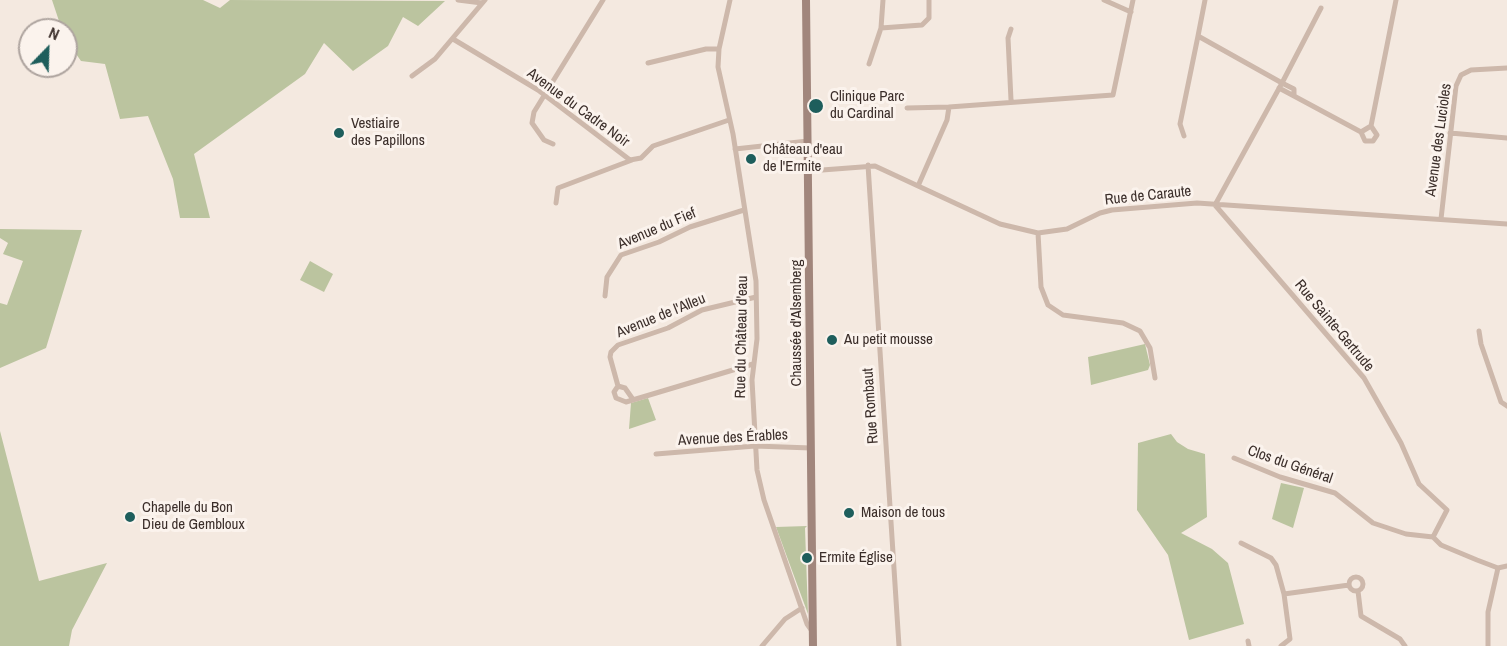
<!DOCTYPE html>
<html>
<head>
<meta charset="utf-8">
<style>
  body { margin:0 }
  #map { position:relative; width:1507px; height:646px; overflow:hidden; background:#f4e9e0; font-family:"Archivo Narrow",sans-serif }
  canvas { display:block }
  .north { position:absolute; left:18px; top:18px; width:60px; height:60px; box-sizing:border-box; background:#fbf3ed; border:2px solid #aea49f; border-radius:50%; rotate:23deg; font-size:16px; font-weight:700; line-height:24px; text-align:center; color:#3b2e2a }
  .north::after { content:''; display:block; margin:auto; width:21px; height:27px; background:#1e5e5c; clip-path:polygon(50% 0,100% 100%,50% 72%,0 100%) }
</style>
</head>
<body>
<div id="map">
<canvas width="1507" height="646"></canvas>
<div class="north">N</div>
</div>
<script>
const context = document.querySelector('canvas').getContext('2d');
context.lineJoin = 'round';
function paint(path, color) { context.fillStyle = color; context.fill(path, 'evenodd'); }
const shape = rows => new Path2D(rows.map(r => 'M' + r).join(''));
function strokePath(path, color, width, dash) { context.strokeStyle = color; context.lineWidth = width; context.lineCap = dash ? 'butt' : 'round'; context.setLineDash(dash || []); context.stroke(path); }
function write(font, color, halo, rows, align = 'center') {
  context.font = font + ' "Archivo Narrow",sans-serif'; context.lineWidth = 6; context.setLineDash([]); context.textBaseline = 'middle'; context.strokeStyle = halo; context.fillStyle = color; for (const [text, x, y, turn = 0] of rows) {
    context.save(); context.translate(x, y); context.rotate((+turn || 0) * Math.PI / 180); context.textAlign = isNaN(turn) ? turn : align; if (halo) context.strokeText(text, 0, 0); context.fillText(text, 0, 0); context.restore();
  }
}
paint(shape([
  [52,0,203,0,220,8,230,0,445,1,418,26,403,17,388,46,353,71,324,43,305,74,194,154,210,218,180,218,173,179,148,116,120,119,105,64,81,61,67,41,66,30,62,30],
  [0,229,82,230,46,348,0,368,0,303,7,305,23,261,3,254,8,243,0,238],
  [310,261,333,274,324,292,300,280],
  [1145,344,1150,365,1148,370,1091,385,1088,357],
  [648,398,656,420,629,429,631,403],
  [0,431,39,581,107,563,72,630,69,646,0,646],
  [1171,434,1177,442,1188,449,1205,454,1207,517,1181,533,1212,549,1228,563,1244,624,1189,640,1168,555,1137,510,1138,443],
  [1281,483,1304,488,1293,528,1272,519],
  [807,526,805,528,808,614,776,527]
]), '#bbc49f');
strokePath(shape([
  [458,0,482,3],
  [730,0,719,49,718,67,733,134,756,281,757,339,752,380,757,470,764,500,807,624,812,631],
  [1104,0,1131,12],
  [1205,0,1198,36,1282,83,1215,205,1364,378,1401,443,1419,484,1447,510,1433,537],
  [881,28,922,25,929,18,929,0],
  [1011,29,1008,38,1011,100],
  [453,39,538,90,630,160,641,158,653,146,729,120],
  [648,63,706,49,719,49],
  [869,64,881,28,883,0],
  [412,76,435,59,485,0],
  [1279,88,1294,96,1294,89,1282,83,1321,8],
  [1294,96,1361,132,1365,141,1373,141,1377,135,1371,126,1361,132],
  [907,108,949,107],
  [1371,126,1396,0],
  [1450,133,1507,138],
  [1184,136,1180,124,1198,36],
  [553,144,544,140,532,123,534,112,603,0],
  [735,149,808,141],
  [868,165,899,646],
  [809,171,875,166,1000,224,1038,233,1067,229,1100,213,1112,210,1197,203,1507,224],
  [918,186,947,120,949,107,1113,95,1133,0],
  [556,203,558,188,632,160],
  [1441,219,1456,86,1461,75,1471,70,1507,68],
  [1038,233,1041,287,1048,305,1063,315,1123,323,1140,331,1150,348,1155,378],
  [605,296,607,277,621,255,659,242,690,227,744,210],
  [1479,331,1481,344,1501,402,1507,406],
  [753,364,626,402,616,398,614,392,618,386,610,357,611,352,618,345,668,328,702,310,756,297],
  [618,386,625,388,632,398],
  [656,454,755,446,811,448],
  [1234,458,1280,477,1335,493,1373,523,1406,534,1433,537],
  [1433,537,1441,545,1477,560,1498,568,1507,566],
  [1241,543,1271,558,1276,565,1284,594],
  '1349 584a7 7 0 1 1 14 0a7 7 0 1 1-14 0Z',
  [1358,591,1361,616,1400,639,1405,646],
  [1248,641,1249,646],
  [762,646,785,619,802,608],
  [1281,646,1290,639,1284,594,1349,585],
  [1488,646,1488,612,1498,568]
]), '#cdb8ab', 5);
strokePath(shape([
  [806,0,813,646]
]), '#a1867c', 8);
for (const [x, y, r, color] of [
  [816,106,8,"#1e5e5c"],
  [339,133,6,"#1e5e5c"],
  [751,159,6,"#1e5e5c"],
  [832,340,6,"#1e5e5c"],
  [849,513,6,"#1e5e5c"],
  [130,517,6,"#1e5e5c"],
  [807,558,6,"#1e5e5c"]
]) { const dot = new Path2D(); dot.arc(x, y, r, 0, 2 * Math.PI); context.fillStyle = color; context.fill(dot); strokePath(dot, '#fbf3ed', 2); }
write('15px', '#3b2e2a', '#fbf3ed', [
  ["Clinique Parc",830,97],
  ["du Cardinal",830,114],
  ["Vestiaire",351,124],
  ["des Papillons",351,141],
  ["Château d'eau",763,150],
  ["de l'Ermite",763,167],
  ["Au petit mousse",844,340],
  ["Chapelle du Bon",142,508],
  ["Dieu de Gembloux",142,525],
  ["Maison de tous",861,513],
  ["Ermite Église",819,558]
], 'left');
write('15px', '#3b2e2a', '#fbf3ed', [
  ["Avenue du Cadre Noir",578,108,36],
  ["Avenue des Lucioles",1439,140,-82],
  ["Rue de Caraute",1148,196,-6],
  ["Avenue du Fief",657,229,-23],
  ["Avenue de l'Alleu",661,316,-22],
  ["Chaussée d'Alsemberg",797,323,-90],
  ["Rue Sainte-Gertrude",1334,326,50],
  ["Rue du Château d'eau",742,337,-89],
  ["Rue Rombaut",871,406,-94],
  ["Avenue des Érables",733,438,-3],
  ["Clos du Général",1290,465,19]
]);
</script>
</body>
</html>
